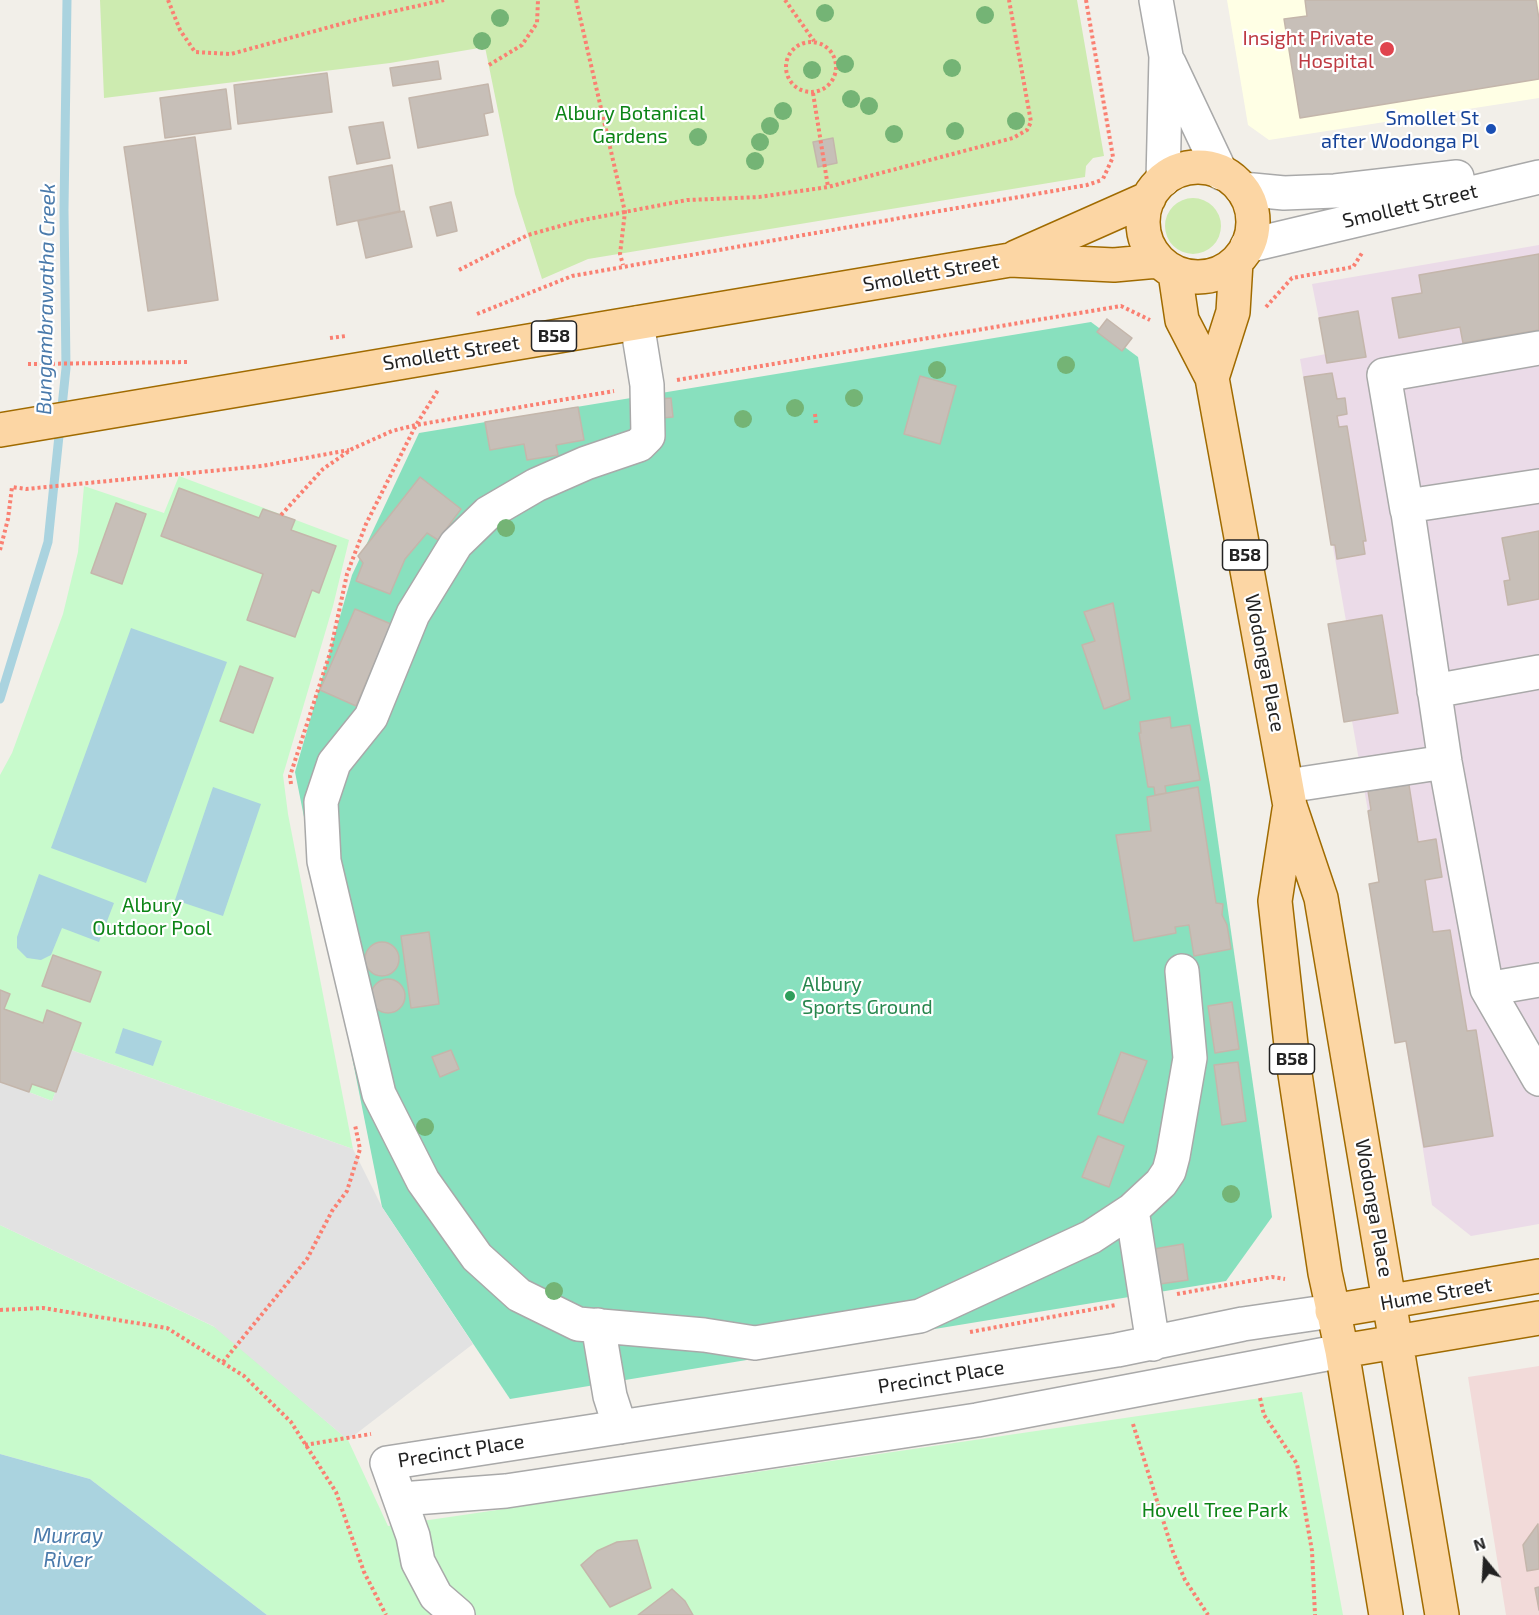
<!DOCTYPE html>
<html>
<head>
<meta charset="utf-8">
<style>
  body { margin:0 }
  #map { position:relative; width:1539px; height:1615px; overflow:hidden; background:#f2efe9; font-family:"Exo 2",sans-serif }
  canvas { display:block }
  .north { position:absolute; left:1455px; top:1531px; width:60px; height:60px; -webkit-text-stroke:4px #fff; paint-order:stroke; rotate:342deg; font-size:16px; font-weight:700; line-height:24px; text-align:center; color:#222 }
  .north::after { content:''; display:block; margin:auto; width:21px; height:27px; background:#222; clip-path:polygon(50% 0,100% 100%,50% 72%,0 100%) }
</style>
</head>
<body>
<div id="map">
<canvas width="1539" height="1615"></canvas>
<div class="north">N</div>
</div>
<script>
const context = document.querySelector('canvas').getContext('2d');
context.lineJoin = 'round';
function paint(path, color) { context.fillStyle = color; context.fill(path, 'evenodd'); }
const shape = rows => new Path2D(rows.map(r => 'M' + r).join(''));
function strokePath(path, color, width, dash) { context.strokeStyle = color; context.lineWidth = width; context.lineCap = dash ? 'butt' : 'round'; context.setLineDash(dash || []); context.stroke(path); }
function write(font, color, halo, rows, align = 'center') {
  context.font = font + ' "Exo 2",sans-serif'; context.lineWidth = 4.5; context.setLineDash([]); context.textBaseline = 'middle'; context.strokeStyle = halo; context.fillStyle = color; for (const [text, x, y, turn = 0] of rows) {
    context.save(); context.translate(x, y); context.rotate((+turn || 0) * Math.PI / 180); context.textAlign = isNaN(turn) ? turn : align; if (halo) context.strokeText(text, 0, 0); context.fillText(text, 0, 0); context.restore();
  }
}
paint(shape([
  [1539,1366,1539,1615,1506,1615,1468,1377]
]), '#f2dad9');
paint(shape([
  [1539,245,1539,1224,1471,1236,1432,1205,1368,811,1352,721,1344,722,1328,624,1346,621,1300,359,1326,354,1312,284]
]), '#ebdbe8');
paint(shape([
  [1227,0,1539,0,1539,98,1269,140,1248,125]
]), '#ffffe5');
paint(shape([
  [100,0,1077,0,1104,156,1093,158,1086,166,1085,177,588,259,542,279,515,194,485,47,390,63,104,98],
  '1165 226a28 28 0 1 1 56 0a28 28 0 1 1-56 0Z'
]), '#cdebb0');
paint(shape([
  [179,476,349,540,333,606,283,775,288,814,353,1149,71,1050,52,1101,0,1081,0,775,12,753,63,614,78,552,84,486,164,513],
  [0,1225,219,1329,348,1440,388,1526,1302,1392,1343,1615,267,1615,90,1479,0,1454]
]), '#c8facc');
paint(shape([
  [1091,322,1138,357,1210,785,1272,1217,1226,1281,510,1399,382,1207,295,772,352,575,419,433]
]), '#88e0be');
paint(shape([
  [71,1050,353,1149,382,1207,473,1344,348,1440,213,1326,0,1225,0,1081,52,1101]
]), '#e2e2e2');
paint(shape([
  [131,628,227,662,146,883,51,848],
  [213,787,261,804,223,916,175,900],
  [39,874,114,903,99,942,62,928,51,955,41,960,27,958,17,948,17,937],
  [123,1028,162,1041,153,1066,115,1053],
  [0,1454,90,1479,267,1615,0,1615]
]), '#aad3df');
strokePath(shape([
  [0,699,48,542,66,368,64,210,67,0]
]), '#aad3df', 9);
const building = shape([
  [1305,0,1536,0,1539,19,1539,79,1300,118,1284,19,1307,16,1305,0],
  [438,61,441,79,393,86,390,68,438,61],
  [327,73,332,112,238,124,234,85,327,73],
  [488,84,493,112,484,114,488,135,418,148,409,98,488,84],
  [226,89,231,129,165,138,160,98,226,89],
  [383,122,390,158,357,164,349,127,383,122],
  [195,137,218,300,148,311,124,147,195,137],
  [833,138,837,163,818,167,813,142,833,138],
  [392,165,400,211,337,225,329,177,392,165],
  [451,202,457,231,437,236,430,207,451,202],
  [404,211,412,247,366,258,358,221,404,211],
  [1539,254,1539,330,1463,343,1460,327,1399,338,1392,298,1422,293,1419,275,1539,254],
  [1358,311,1366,357,1327,363,1319,318,1358,311],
  [1107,319,1132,338,1122,351,1097,332,1107,319],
  [1332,373,1337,399,1345,398,1347,414,1337,416,1339,427,1347,426,1366,541,1363,541,1365,554,1337,559,1335,545,1331,545,1304,377,1332,373],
  [920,376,956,386,940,444,904,434,920,376],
  [671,398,673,417,662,418,660,399,671,398],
  [578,407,584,440,556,445,558,455,527,460,524,444,490,450,485,422,578,407],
  [420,477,461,509,438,540,427,533,405,559,390,594,356,581,363,563,358,556,420,477],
  [179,488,259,518,263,509,295,520,291,530,336,546,319,593,312,590,295,637,247,620,263,574,161,536,179,488],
  [116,503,146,514,122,584,91,573,116,503],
  [1539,531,1539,599,1508,605,1504,581,1510,580,1502,538,1539,531],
  [1113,603,1130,699,1104,709,1082,645,1095,641,1084,612,1113,603],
  [355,609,391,624,356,706,320,690,355,609],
  [1382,615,1398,713,1344,722,1328,624,1382,615],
  [240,666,273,678,253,733,220,721,240,666],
  [1170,717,1171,728,1190,725,1200,780,1165,786,1166,793,1155,795,1154,787,1148,787,1139,733,1141,733,1140,722,1170,717],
  [1409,785,1418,842,1436,839,1442,877,1425,880,1433,932,1450,930,1467,1031,1476,1030,1493,1136,1424,1147,1406,1041,1395,1043,1369,884,1379,882,1368,811,1371,810,1368,791,1409,785],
  [1198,787,1216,903,1223,904,1222,915,1227,925,1231,949,1194,956,1189,925,1175,927,1176,933,1134,941,1116,835,1151,831,1147,797,1198,787],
  [429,932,439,1004,411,1008,401,936,429,932],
  '365 959a17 17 0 1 1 34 0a17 17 0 1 1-34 0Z',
  [53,955,101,972,90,1002,42,986,53,955],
  '371 996a17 17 0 1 1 34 0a17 17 0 1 1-34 0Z',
  [0,990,10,994,4,1009,43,1023,47,1010,81,1023,56,1092,32,1084,29,1092,0,1082,0,990],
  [1232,1002,1239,1049,1215,1053,1208,1006,1232,1002],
  [451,1050,459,1069,440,1077,432,1057,451,1050],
  [1121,1052,1147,1061,1123,1123,1098,1114,1121,1052],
  [1238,1062,1246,1121,1222,1125,1214,1065,1238,1062],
  [1098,1136,1124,1146,1109,1187,1082,1177,1098,1136],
  [1183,1244,1188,1280,1153,1285,1148,1250,1183,1244],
  [1538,1524,1539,1569,1527,1571,1523,1545,1538,1524],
  [637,1540,651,1588,610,1607,581,1565,597,1551,617,1542,637,1540],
  [1539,1587,1539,1610,1535,1588,1539,1587],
  [672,1589,685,1601,693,1615,638,1615,672,1589]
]);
paint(building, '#c7bfb8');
strokePath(building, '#c4b6ab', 1.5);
const minor = shape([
  [1156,0,1166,56,1163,180],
  [1169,63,1221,173],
  [1242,189,1284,193,1335,191,1457,177],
  [1247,246,1539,177],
  [637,323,647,385,648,436,639,445,586,463,536,485,488,513,456,544,413,614,371,717,334,763,321,802,324,861,379,1094,423,1181,477,1257,519,1295,578,1324,704,1335,755,1343,920,1316,1091,1237,1132,1210,1161,1183,1169,1171,1173,1156,1190,1058,1182,971],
  [1539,486,1407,506,1445,762,1487,989,1539,1079],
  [1407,510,1384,375,1539,348],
  [1434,691,1539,672],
  [1287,786,1445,762],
  [1487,989,1539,980],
  [1132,1210,1153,1344],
  [598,1325,610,1396,620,1427],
  [401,1499,506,1491,977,1420,1342,1351],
  [458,1615,436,1596,418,1562,413,1536,387,1463,1117,1350,1243,1324,1332,1311]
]);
const major = shape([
  '1143 222a55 55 0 1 1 110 0a55 55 0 1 1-110 0Z',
  [1016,257,1149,198],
  [1175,273,1182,320,1212,378,1290,806,1321,898,1442,1615],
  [1212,378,1233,312,1236,262],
  [0,430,1010,260,1114,265,1158,261],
  [1289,810,1275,901,1292,1054,1325,1273,1342,1351,1386,1615],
  [1332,1311,1539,1276],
  [1342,1351,1539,1318]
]);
strokePath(minor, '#a9a9a9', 36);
strokePath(major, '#a06b00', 36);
strokePath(shape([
  [168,0,180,30,195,52,231,54,359,19,444,0],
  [576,0,625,212,620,254,623,265],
  [785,0,814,41],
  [1086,0,1113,157,1102,181],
  '786 67a25 25 0 1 1 50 0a25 25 0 1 1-50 0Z',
  [489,65,522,45,537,23,538,0],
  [813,93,828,187],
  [459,270,528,235,578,221,687,200,759,197,828,187,1013,138,1027,130,1031,122,1009,0],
  [1266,307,1292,278,1353,267,1362,253],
  [477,314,572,276,1087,185,1102,180],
  [330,338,346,336],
  [28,364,189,362],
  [677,380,1121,306,1150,320],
  [815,414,816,424],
  [281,515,323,469,352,449,392,431,416,425,614,391],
  [0,550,8,519,12,487,26,489,262,466,349,450],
  [291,784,290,776,330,653,347,574,366,524,416,425,438,390],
  [1177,1294,1272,1277,1285,1279],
  [0,1310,43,1308,167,1328,244,1376,291,1422,336,1492,364,1572,386,1615],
  [970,1332,1116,1305],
  [223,1362,307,1259,332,1211,347,1191,360,1149,355,1125],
  [1260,1398,1264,1415,1297,1464,1312,1551,1315,1615],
  [1133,1424,1173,1552,1185,1580,1208,1615],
  [305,1445,371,1434]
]), '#fa8072', 4, [3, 3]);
strokePath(minor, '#fff', 33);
strokePath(major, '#fcd6a4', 33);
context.fillStyle = '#74b475';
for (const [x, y] of [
  [825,13],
  [985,15],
  [500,18],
  [482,41],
  [845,64],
  [952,68],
  [812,70],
  [851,99],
  [869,106],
  [783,111],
  [1016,121],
  [770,126],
  [955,131],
  [894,134],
  [698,137],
  [760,142],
  [755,161],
  [1066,365],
  [937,370],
  [854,398],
  [795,408],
  [743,419],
  [506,528],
  [425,1127],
  [1231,1194],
  [554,1291]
]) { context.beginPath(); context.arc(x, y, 9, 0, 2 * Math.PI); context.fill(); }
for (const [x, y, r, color] of [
  [1387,49,8,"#e0444e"],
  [1491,129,6,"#1a4fb4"],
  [790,996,6,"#2e9e5b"]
]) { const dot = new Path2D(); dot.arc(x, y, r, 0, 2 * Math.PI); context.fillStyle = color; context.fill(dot); strokePath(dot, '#fff', 2); }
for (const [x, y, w] of [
  [554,336,45],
  [1245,555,45],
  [1292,1059,45]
]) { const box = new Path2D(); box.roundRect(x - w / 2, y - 15, w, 30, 4.5); context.fillStyle = '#fff'; context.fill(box); strokePath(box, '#222', 1.5); }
write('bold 18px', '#222', null, [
  ["B58",554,336],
  ["B58",1245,555],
  ["B58",1292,1059]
]);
write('20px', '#be3a42', '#fff', [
  ["Insight Private",1374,38],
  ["Hospital",1374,61]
], 'right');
write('20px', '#0c8416', '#fff', [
  ["Albury Botanical",630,113],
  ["Gardens",630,136],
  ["Albury",152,905],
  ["Outdoor Pool",152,928],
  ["Hovell Tree Park",1215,1510]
]);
write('20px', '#164399', '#fff', [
  ["Smollet St",1479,118],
  ["after Wodonga Pl",1479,141]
], 'right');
write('20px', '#222', '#fff', [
  ["Smollett Street",1410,206,-13],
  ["Smollett Street",931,273,-10],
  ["Smollett Street",451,353,-9],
  ["Wodonga Place",1265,663,79],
  ["Wodonga Place",1374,1208,80],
  ["Hume Street",1436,1294,-10],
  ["Precinct Place",941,1377,-9],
  ["Precinct Place",461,1451,-9]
]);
write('20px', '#27864d', '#fff', [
  ["Albury",802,984],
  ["Sports Ground",802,1007]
], 'left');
write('italic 21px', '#4a7aab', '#fff', [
  ["Bungambrawatha Creek",46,299,-89],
  ["Murray",68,1536],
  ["River",68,1560]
]);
</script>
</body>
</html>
